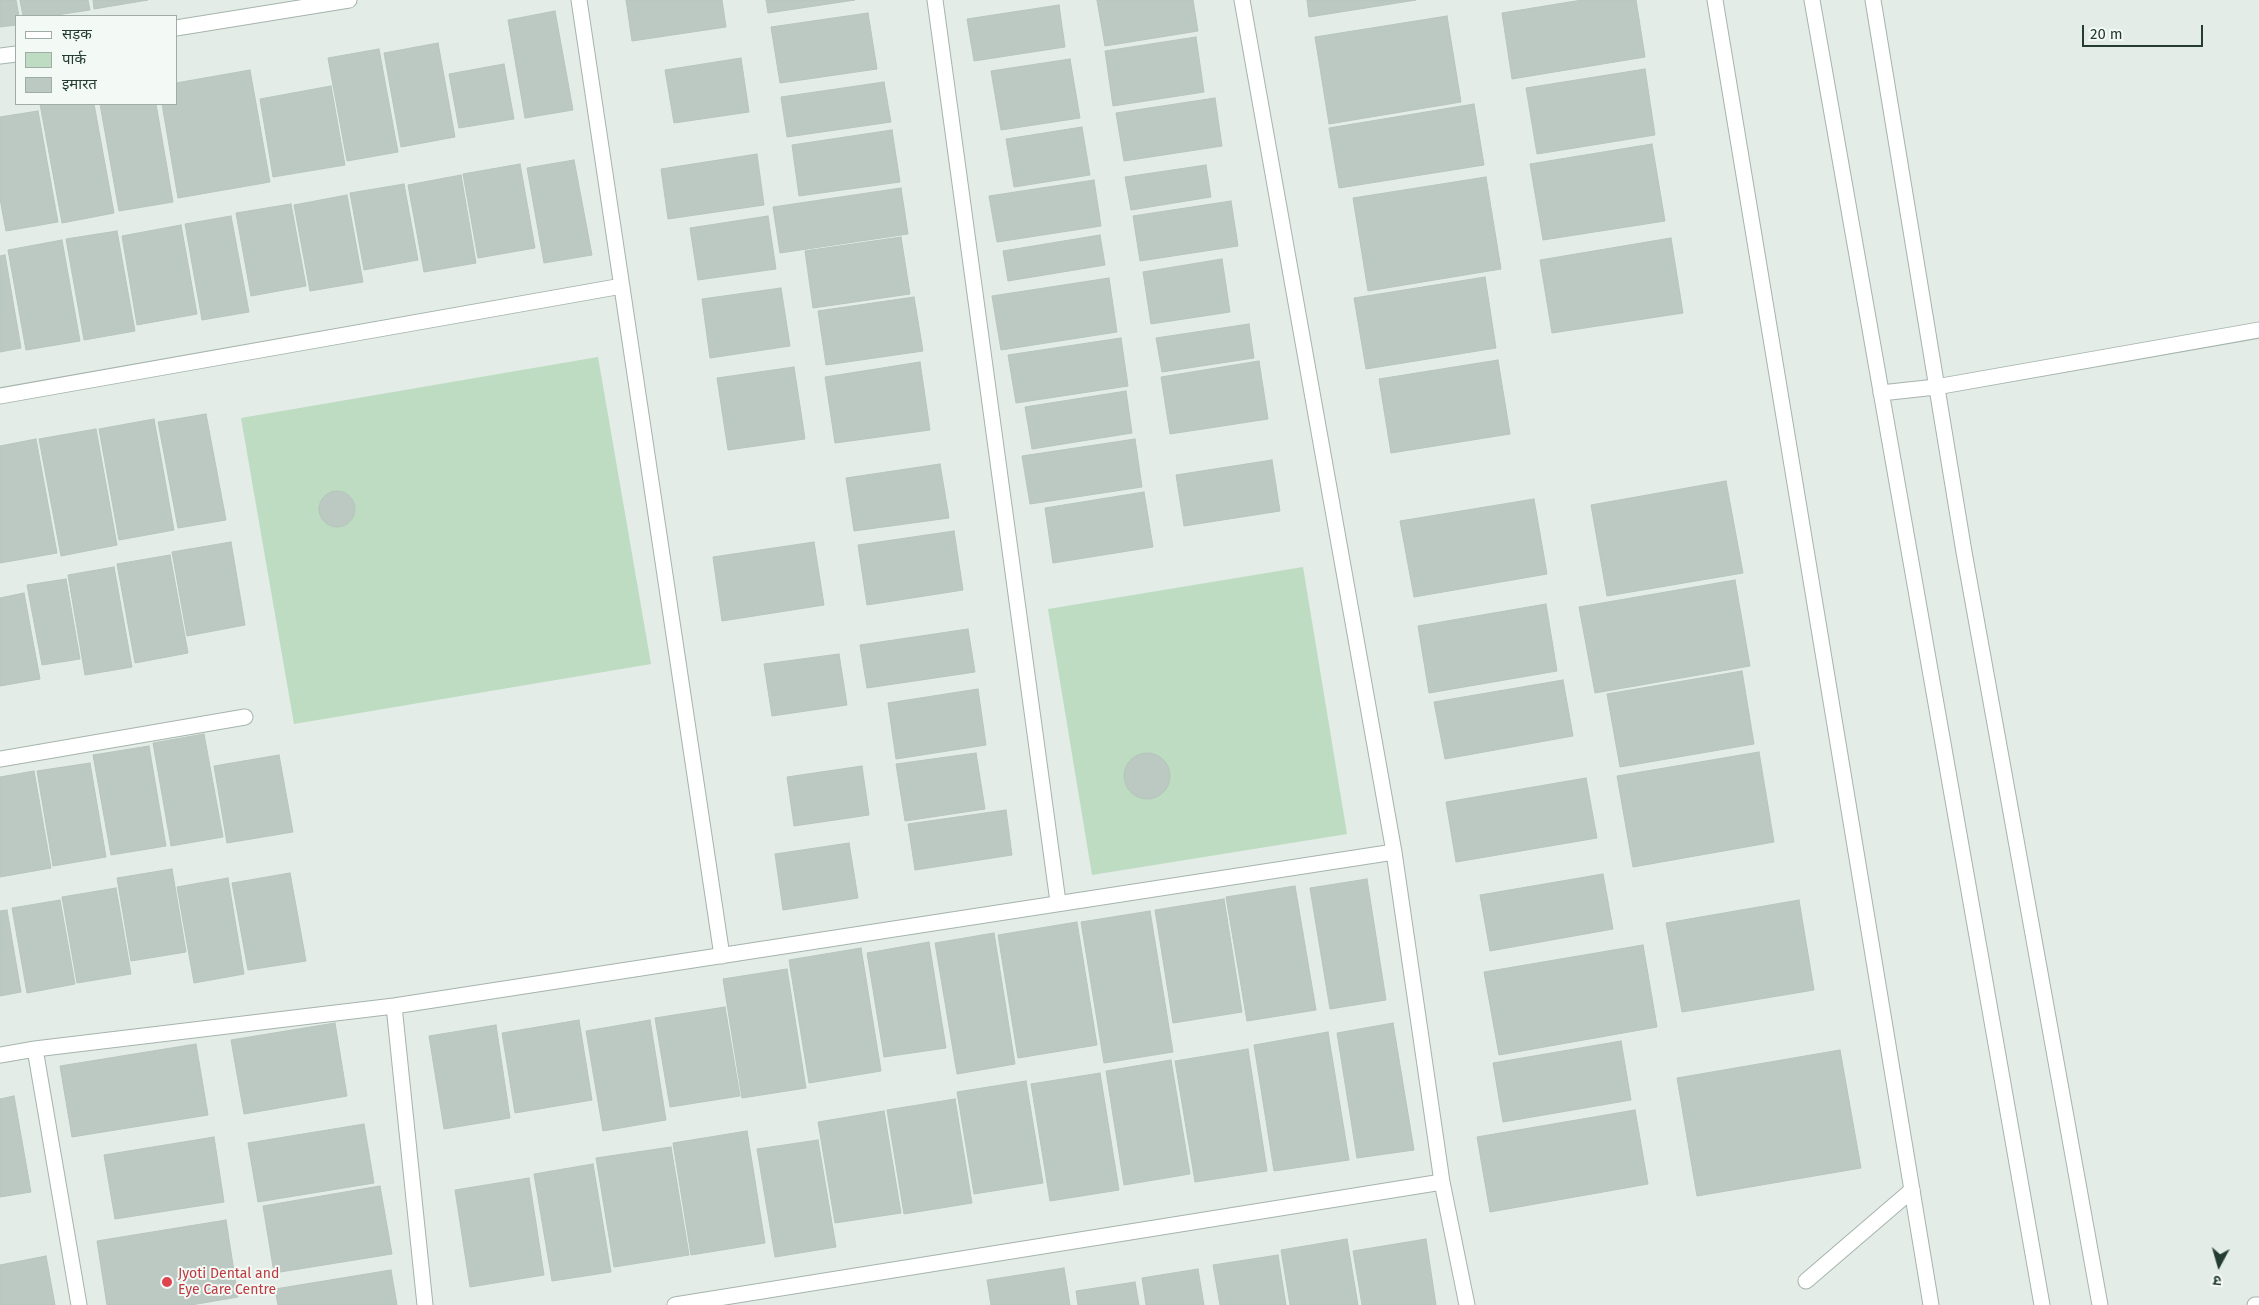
<!DOCTYPE html>
<html>
<head>
<meta charset="utf-8">
<style>
  body { margin:0 }
  #map { position:relative; width:2259px; height:1305px; overflow:hidden; background:#e3ece7; font-family:"Fira Sans","Noto Sans Devanagari",sans-serif }
  canvas { display:block }
  .legend { position:absolute; left:15px; top:15px; width:162px; height:90px; box-sizing:border-box; background:#f3f9f5; border:1px solid #a0ada7; margin:0; padding:6px 9px; list-style:none; font-size:15px; color:#243c32 }
  .legend li { display:flex; align-items:center; gap:10px; height:25px }
  .legend b { width:25px; border:1px solid #a0ada7 }
  .north { position:absolute; left:2194px; top:1240px; width:50px; height:50px; -webkit-text-stroke:4px #f3f9f5; paint-order:stroke; rotate:186deg; font-size:14px; font-weight:700; line-height:20px; text-align:center; color:#243c32 }
  .north::after { content:''; display:block; margin:auto; width:18px; height:22px; background:#243c32; clip-path:polygon(50% 0,100% 100%,50% 72%,0 100%) }
  .scale { position:absolute; left:2082px; top:25px; width:121px; height:22px; box-sizing:border-box; border:2px solid #243c32; border-top:0; padding-left:6px; font-size:15px; line-height:18px; white-space:nowrap; color:#243c32; -webkit-text-stroke:4px #f3f9f5; paint-order:stroke }
</style>
</head>
<body>
<div id="map">
<canvas width="2259" height="1305"></canvas>
<ul class="legend">
<li><b style="height:6px;background:#fff"></b>सड़क</li>
<li><b style="height:14px;background:#bddcc1"></b>पार्क</li>
<li><b style="height:14px;background:#bbc9c2"></b>इमारत</li>
</ul>
<div class="north">उ</div>
<div class="scale">20 m</div>
</div>
<script>
const context = document.querySelector('canvas').getContext('2d');
context.lineJoin = 'round';
function paint(path, color) { context.fillStyle = color; context.fill(path, 'evenodd'); }
const shape = rows => new Path2D(rows.map(r => 'M' + r).join(''));
function strokePath(path, color, width, dash) { context.strokeStyle = color; context.lineWidth = width; context.lineCap = dash ? 'butt' : 'round'; context.setLineDash(dash || []); context.stroke(path); }
function write(font, color, halo, rows, align = 'center') {
  context.font = font + ' "Fira Sans",sans-serif'; context.lineWidth = 4; context.setLineDash([]); context.textBaseline = 'middle'; context.strokeStyle = halo; context.fillStyle = color; for (const [text, x, y, turn = 0] of rows) {
    context.save(); context.translate(x, y); context.rotate((+turn || 0) * Math.PI / 180); context.textAlign = isNaN(turn) ? turn : align; if (halo) context.strokeText(text, 0, 0); context.fillText(text, 0, 0); context.restore();
  }
}
paint(shape([
  [598,357,651,664,294,724,241,418],
  [1303,567,1347,834,1092,875,1048,609]
]), '#bddcc1');
const building = shape([
  [0,0,16,0,19,16,16,16,16,25,0,27,0,0],
  [20,0,88,0,90,10,50,16,23,16,20,0],
  [93,0,148,0,94,9,93,0],
  [626,0,722,0,726,27,632,41,626,0],
  [766,0,855,0,768,13,766,0],
  [1097,0,1193,0,1198,31,1105,46,1097,0],
  [1307,0,1416,0,1309,17,1307,0],
  [1582,0,1636,0,1645,57,1512,79,1502,13,1582,0],
  [1059,5,1065,47,974,61,967,19,1059,5],
  [555,11,573,110,525,118,508,20,555,11],
  [868,13,877,69,780,83,771,27,868,13],
  [1447,16,1461,102,1329,124,1315,37,1447,16],
  [1196,37,1204,92,1113,106,1105,51,1196,37],
  [438,43,455,137,401,147,384,53,438,43],
  [379,49,398,152,347,161,328,58,379,49],
  [741,58,749,112,674,123,665,70,741,58],
  [1070,59,1080,118,1001,130,991,71,1070,59],
  [504,64,514,119,459,128,449,74,504,64],
  [1645,69,1655,135,1537,154,1526,88,1645,69],
  [250,70,270,182,178,198,162,104,176,104,176,83,250,70],
  [884,82,891,122,787,137,781,97,884,82],
  [331,86,345,165,273,177,260,99,331,86],
  [1215,98,1222,146,1124,161,1116,113,1215,98],
  [40,104,94,104,114,213,62,223,40,104],
  [100,104,156,104,173,202,119,211,100,104],
  [1474,104,1484,165,1339,188,1329,128,1474,104],
  [38,111,58,222,6,231,0,199,0,117,38,111],
  [1082,127,1090,175,1014,187,1006,139,1082,127],
  [892,130,900,182,799,196,792,145,892,130],
  [1652,144,1665,221,1543,240,1530,164,1652,144],
  [757,154,764,205,668,219,661,169,757,154],
  [574,160,592,255,544,263,527,168,574,160],
  [520,164,535,248,478,258,463,174,520,164],
  [1206,165,1211,197,1131,210,1125,177,1206,165],
  [461,175,476,263,424,272,408,185,461,175],
  [1486,177,1501,269,1368,291,1353,198,1486,177],
  [1094,180,1101,226,997,242,989,196,1094,180],
  [404,184,418,260,364,270,350,193,404,184],
  [901,188,908,234,780,253,773,207,901,188],
  [347,195,363,282,310,291,294,205,347,195],
  [1231,201,1238,246,1140,261,1133,216,1231,201],
  [291,204,306,286,251,296,236,213,291,204],
  [231,216,249,312,202,320,185,224,231,216],
  [768,216,776,269,698,280,690,228,768,216],
  [181,225,197,314,137,325,122,236,181,225],
  [117,231,135,331,84,340,66,239,117,231],
  [1100,235,1105,265,1008,281,1003,251,1100,235],
  [901,237,910,294,813,308,805,251,901,237],
  [1671,238,1683,313,1552,333,1540,260,1671,238],
  [62,240,80,341,26,350,8,250,62,240],
  [5,255,21,348,0,352,0,256,5,255],
  [1222,259,1230,312,1151,324,1143,272,1222,259],
  [1485,277,1496,348,1366,369,1354,298,1485,277],
  [1109,278,1117,332,1001,350,992,296,1109,278],
  [781,288,790,346,710,358,702,299,781,288],
  [914,297,923,351,826,365,818,311,914,297],
  [1249,324,1254,358,1162,372,1156,338,1249,324],
  [1121,338,1128,386,1016,403,1008,355,1121,338],
  [1498,360,1510,434,1391,453,1379,379,1498,360],
  [1259,361,1268,419,1170,434,1161,377,1259,361],
  [920,362,930,430,835,443,825,377,920,362],
  [794,367,805,439,728,450,717,378,794,367],
  [1126,391,1132,433,1032,449,1025,407,1126,391],
  [206,414,226,520,178,528,158,422,206,414],
  [154,419,174,530,119,540,99,429,154,419],
  [96,429,117,545,61,556,39,439,96,429],
  [36,439,57,553,0,563,0,446,36,439],
  [1135,439,1142,487,1030,504,1022,456,1135,439],
  [1272,460,1280,511,1184,526,1176,475,1272,460],
  [940,464,949,518,854,531,846,478,940,464],
  [1726,481,1743,573,1607,596,1591,505,1726,481],
  '319 509a18 18 0 1 1 36 0a18 18 0 1 1-36 0Z',
  [1144,492,1153,547,1053,563,1045,508,1144,492],
  [1534,499,1547,574,1414,597,1400,521,1534,499],
  [954,531,963,590,867,605,858,545,954,531],
  [231,542,245,625,187,636,172,552,231,542],
  [814,542,824,605,722,621,713,557,814,542],
  [170,555,188,653,135,663,117,564,170,555],
  [114,567,132,667,85,675,68,575,114,567],
  [66,579,80,659,42,665,27,585,66,579],
  [1735,580,1750,666,1595,693,1579,607,1735,580],
  [24,593,40,679,0,686,0,598,24,593],
  [1546,604,1557,671,1429,693,1418,626,1546,604],
  [968,629,975,672,867,688,860,645,968,629],
  [839,654,847,705,772,716,764,664,839,654],
  [1742,671,1754,744,1620,767,1607,694,1742,671],
  [1563,680,1573,736,1445,759,1434,702,1563,680],
  [978,689,986,745,896,759,888,703,978,689],
  [204,734,223,837,171,846,153,743,204,734],
  [149,746,166,846,111,855,93,755,149,746],
  [1759,752,1774,842,1633,867,1617,776,1759,752],
  [976,753,985,809,905,821,896,764,976,753],
  '1124 776a23 23 0 1 1 46 0a23 23 0 1 1-46 0Z',
  [279,755,293,832,227,843,214,766,279,755],
  [90,763,106,857,53,866,37,771,90,763],
  [862,766,869,815,794,826,787,777,862,766],
  [34,771,51,868,0,877,0,777,34,771],
  [1586,778,1597,838,1456,862,1446,802,1586,778],
  [1006,810,1012,855,915,870,908,824,1006,810],
  [849,843,858,898,783,910,775,854,849,843],
  [172,869,186,952,131,961,117,878,172,869],
  [290,873,306,961,248,970,232,883,290,873],
  [1603,874,1613,929,1490,951,1480,895,1603,874],
  [228,878,244,974,194,983,177,887,228,878],
  [1367,879,1386,1000,1330,1009,1310,888,1367,879],
  [1295,886,1316,1010,1247,1021,1226,897,1295,886],
  [116,888,131,974,77,983,62,897,116,888],
  [1224,899,1242,1012,1173,1023,1155,910,1224,899],
  [60,900,75,984,27,993,12,908,60,900],
  [1799,900,1814,990,1682,1012,1666,923,1799,900],
  [7,910,21,992,0,996,0,911,7,910],
  [1150,911,1173,1052,1104,1063,1081,922,1150,911],
  [1077,922,1097,1045,1018,1058,998,935,1077,922],
  [994,933,1015,1064,957,1074,935,943,994,933],
  [929,942,946,1048,884,1057,867,953,929,942],
  [1643,945,1657,1027,1499,1055,1484,972,1643,945],
  [861,948,881,1071,809,1083,789,960,861,948],
  [787,969,806,1088,742,1098,723,979,787,969],
  [725,1007,740,1096,670,1107,655,1018,725,1007],
  [579,1020,592,1100,515,1113,502,1033,579,1020],
  [650,1020,666,1120,603,1131,586,1031,650,1020],
  [335,1023,347,1096,244,1114,231,1040,335,1023],
  [1393,1023,1414,1150,1357,1158,1337,1033,1393,1023],
  [496,1025,510,1118,444,1129,429,1036,496,1025],
  [1328,1032,1349,1160,1274,1171,1254,1045,1328,1032],
  [1621,1041,1631,1100,1503,1122,1493,1063,1621,1041],
  [196,1044,208,1115,72,1137,60,1066,196,1044],
  [1248,1049,1267,1171,1195,1182,1175,1061,1248,1049],
  [1840,1050,1861,1168,1697,1196,1677,1078,1840,1050],
  [1171,1060,1190,1174,1124,1185,1106,1071,1171,1060],
  [1100,1073,1119,1190,1050,1201,1031,1084,1100,1073],
  [1026,1081,1043,1183,974,1194,957,1092,1026,1081],
  [14,1096,31,1192,0,1197,0,1099,14,1096],
  [955,1099,972,1203,904,1214,887,1110,955,1099],
  [1635,1110,1648,1184,1490,1212,1477,1137,1635,1110],
  [884,1111,901,1213,835,1223,818,1122,884,1111],
  [364,1124,374,1183,258,1202,248,1143,364,1124],
  [747,1131,765,1243,691,1255,673,1143,747,1131],
  [214,1137,224,1202,115,1219,104,1155,214,1137],
  [818,1140,836,1247,775,1257,757,1149,818,1140],
  [671,1147,689,1255,614,1267,596,1158,671,1147],
  [593,1164,611,1272,552,1281,534,1174,593,1164],
  [529,1178,544,1275,470,1287,455,1190,529,1178],
  [380,1186,392,1254,274,1273,263,1206,380,1186],
  [226,1220,238,1297,191,1305,107,1305,97,1241,226,1220],
  [1347,1239,1358,1305,1290,1305,1281,1250,1347,1239],
  [1426,1239,1436,1305,1362,1305,1353,1251,1426,1239],
  [1278,1255,1286,1305,1220,1305,1213,1265,1278,1255],
  [46,1256,55,1305,0,1305,0,1265,46,1256],
  [1064,1268,1070,1305,991,1305,987,1280,1064,1268],
  [1198,1269,1204,1305,1146,1305,1142,1278,1198,1269],
  [391,1270,397,1305,278,1305,275,1289,391,1270],
  [1135,1282,1139,1305,1078,1305,1076,1291,1135,1282]
]);
paint(building, '#bbc9c2');
strokePath(building, '#b6c5bd', 1);
const service = shape([
  [1806,1281,1912,1190]
]);
const minor = shape([
  [579,0,722,956],
  [935,0,1058,902],
  [1242,0,1394,852,1442,1182,1467,1305],
  [1715,0,1931,1305],
  [176,28,349,0],
  [0,56,16,54],
  [1881,393,1936,387,2259,330],
  [0,396,622,286],
  [0,759,245,717],
  [394,1006,425,1305],
  [35,1049,79,1305],
  [0,1055,35,1049,394,1006,1394,852],
  [675,1305,1442,1182],
  [2255,1305,2259,1305]
]);
const tertiary = shape([
  [1812,0,2042,1305],
  [1873,0,1964,552,2100,1305]
]);
strokePath(service, '#a6b4ad', 17);
strokePath(minor, '#a6b4ad', 17);
strokePath(tertiary, '#a6b4ad', 17);
strokePath(service, '#fff', 15);
strokePath(minor, '#fff', 15);
strokePath(tertiary, '#fff', 15);
for (const [x, y, r, color] of [
  [167,1282,6,"#e0444e"]
]) { const dot = new Path2D(); dot.arc(x, y, r, 0, 2 * Math.PI); context.fillStyle = color; context.fill(dot); strokePath(dot, '#f3f9f5', 2); }
write('14px', '#be3a42', '#f3f9f5', [
  ["Jyoti Dental and",178,1274],
  ["Eye Care Centre",178,1290]
], 'left');
</script>
</body>
</html>
